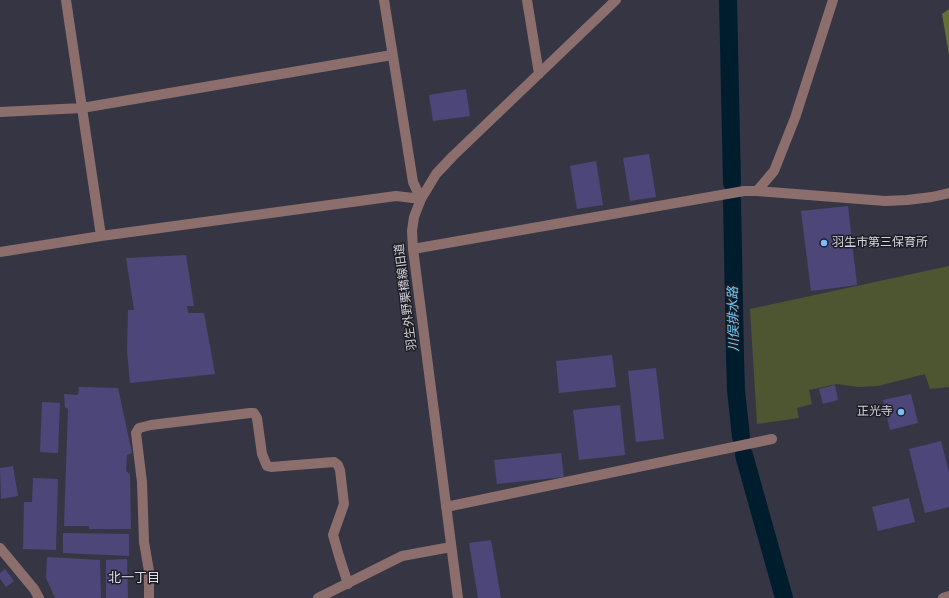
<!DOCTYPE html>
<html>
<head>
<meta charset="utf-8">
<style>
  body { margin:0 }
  canvas { display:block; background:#363543 }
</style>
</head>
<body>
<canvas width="949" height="598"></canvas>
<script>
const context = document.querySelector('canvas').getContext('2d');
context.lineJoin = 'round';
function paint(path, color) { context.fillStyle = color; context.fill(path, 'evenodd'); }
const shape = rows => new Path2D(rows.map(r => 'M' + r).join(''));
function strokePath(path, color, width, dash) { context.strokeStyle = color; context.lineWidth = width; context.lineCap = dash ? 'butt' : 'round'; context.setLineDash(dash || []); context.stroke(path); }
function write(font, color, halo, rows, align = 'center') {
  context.font = font + ' "Open Sans","Noto Sans JP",sans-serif'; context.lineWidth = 3; context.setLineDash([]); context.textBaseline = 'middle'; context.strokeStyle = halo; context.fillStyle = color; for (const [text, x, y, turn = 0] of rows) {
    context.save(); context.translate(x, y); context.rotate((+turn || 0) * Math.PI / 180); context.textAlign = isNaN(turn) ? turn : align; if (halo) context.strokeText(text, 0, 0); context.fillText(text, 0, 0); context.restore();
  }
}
paint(shape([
  [949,266,949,387,930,389,925,374,878,386,858,387,837,384,809,390,812,404,797,408,799,418,757,424,750,309]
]), '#4d5631');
paint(shape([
  [949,9,949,55,942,14]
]), '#636f35');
strokePath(shape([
  [728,0,732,183],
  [732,200,735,356,736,390,741,437],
  [744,455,784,598]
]), '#001d2e', 18);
paint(shape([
  [466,89,470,116,433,121,429,95],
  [649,154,656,197,630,201,623,158],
  [596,161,603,205,577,209,570,166],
  [848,206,857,285,811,291,801,211],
  [186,255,194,306,187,306,188,313,204,313,215,374,130,383,127,351,128,310,134,310,126,258],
  [612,355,616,387,559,393,556,361],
  [656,368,664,439,636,442,628,371],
  [835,385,838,400,823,404,819,389],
  [79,387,118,388,132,453,127,455,126,471,130,474,131,529,89,529,89,526,64,526,68,409,65,407,64,394,78,395],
  [911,394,918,423,890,430,883,400],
  [42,402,60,403,58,453,40,452],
  [620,405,625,455,579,460,573,410],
  [941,441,949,472,949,507,925,513,909,449],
  [561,453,564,477,497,484,494,460],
  [13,466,18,496,1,499,0,468],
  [33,478,58,479,56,550,23,549,24,502,32,502],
  [909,498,915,522,878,531,872,507],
  [63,533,129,534,129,556,63,553],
  [491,540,501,598,478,598,469,543],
  [47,557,100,560,101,598,55,598,46,578],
  [127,559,128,598,106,598,106,560],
  [5,569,14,581,6,587,0,579,0,573]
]), '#4d4679');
strokePath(shape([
  [66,0,101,236],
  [384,0,413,182,421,199],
  [527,0,539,74],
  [0,112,82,108,392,55],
  [757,191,774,171,795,118,833,0],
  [413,249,744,191,757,191,885,201,907,200,932,197,949,193],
  [0,252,101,236,396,196,421,199],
  [446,507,772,439],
  [0,548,34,589,39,598],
  [149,598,149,571,144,542,142,482,136,433,139,428,151,425,250,413,254,413,257,418,262,454,267,466,271,467,334,462,338,465,340,470,344,504,333,535,339,556,348,584],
  [318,598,402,556,451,547],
  [458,598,413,249,412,231,414,217,421,199,436,174,453,156,616,0],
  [943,598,949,596]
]), '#8c6f6d', 10);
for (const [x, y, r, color] of [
  [824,243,4,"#7dbef9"],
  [901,412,4,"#7dbef9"]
]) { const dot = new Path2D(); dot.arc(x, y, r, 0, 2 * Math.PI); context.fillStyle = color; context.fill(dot); strokePath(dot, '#1e1d24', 1.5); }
write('12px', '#d4d3dc', '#1e1d24', [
  ["羽生市第三保育所",832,243],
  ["正光寺",893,412,"right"]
], 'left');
write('12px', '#d4d3dc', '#1e1d24', [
  ["羽生外野栗橋線旧道",406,297,-97]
]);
write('italic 13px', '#70cbfd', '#1e1d24', [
  ["川俣排水路",734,319,-91]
]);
write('13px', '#dedcef', '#1e1d24', [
  ["北一丁目",134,578]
]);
</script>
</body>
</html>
